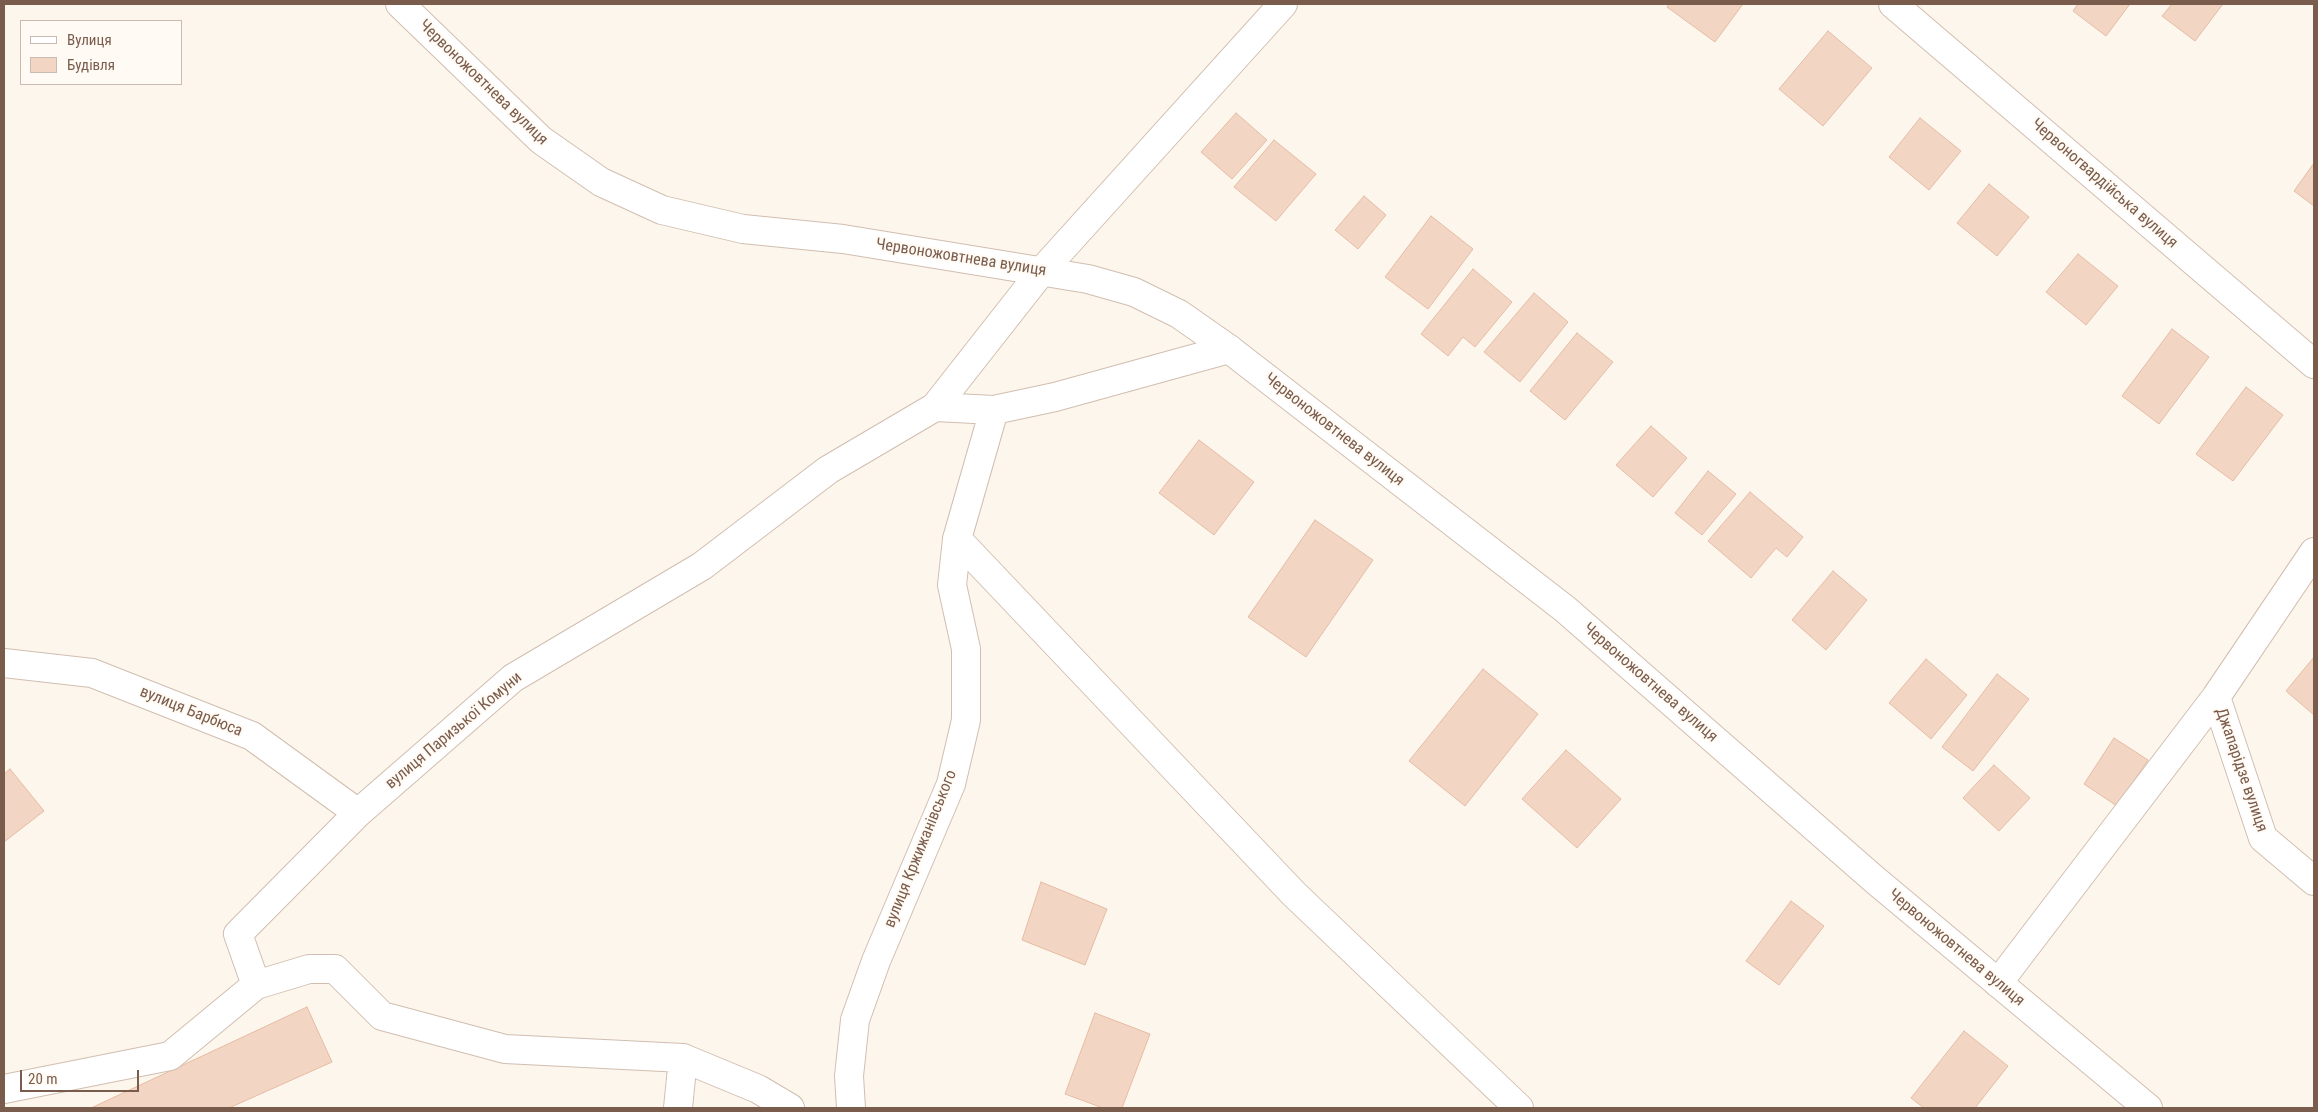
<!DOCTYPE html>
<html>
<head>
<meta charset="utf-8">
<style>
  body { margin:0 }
  #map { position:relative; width:2318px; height:1112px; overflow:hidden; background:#fdf6ec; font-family:"Roboto Condensed",sans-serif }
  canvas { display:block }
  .frame { position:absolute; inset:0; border:5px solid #7a5c4d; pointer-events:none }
  .legend { position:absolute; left:20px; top:20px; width:162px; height:65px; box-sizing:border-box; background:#fffaf3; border:1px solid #cabbb1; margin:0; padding:6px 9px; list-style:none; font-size:15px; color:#7a5c4d }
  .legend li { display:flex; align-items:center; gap:10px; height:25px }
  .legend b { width:25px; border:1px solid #cabbb1 }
  .scale { position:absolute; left:20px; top:1070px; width:119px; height:22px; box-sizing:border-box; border:2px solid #7a5c4d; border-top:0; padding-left:6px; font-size:15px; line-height:18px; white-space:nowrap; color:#7a5c4d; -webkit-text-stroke:4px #fffaf3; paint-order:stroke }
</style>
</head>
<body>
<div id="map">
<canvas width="2318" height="1112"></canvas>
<div class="frame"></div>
<ul class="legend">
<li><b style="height:6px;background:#fff"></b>Вулиця</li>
<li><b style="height:14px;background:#f3d5c3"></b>Будівля</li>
</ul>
<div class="scale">20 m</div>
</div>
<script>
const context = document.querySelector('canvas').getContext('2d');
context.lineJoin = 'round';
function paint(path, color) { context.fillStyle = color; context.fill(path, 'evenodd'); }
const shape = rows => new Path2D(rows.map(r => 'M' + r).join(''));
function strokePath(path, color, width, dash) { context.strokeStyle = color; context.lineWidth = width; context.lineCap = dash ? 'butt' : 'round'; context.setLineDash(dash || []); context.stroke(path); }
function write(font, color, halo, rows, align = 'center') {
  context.font = font + ' "Roboto Condensed",sans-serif'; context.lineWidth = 4; context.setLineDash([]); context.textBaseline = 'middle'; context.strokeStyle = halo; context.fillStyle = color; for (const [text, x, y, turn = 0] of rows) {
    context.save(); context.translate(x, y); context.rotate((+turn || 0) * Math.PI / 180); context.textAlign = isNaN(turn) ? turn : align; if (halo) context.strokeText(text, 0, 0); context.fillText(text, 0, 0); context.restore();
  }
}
const building = shape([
  [1669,4,1743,4,1715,42,1667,7,1669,4],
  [2078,4,2130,4,2106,36,2073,11,2078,4],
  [2172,4,2223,4,2195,41,2162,16,2172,4],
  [1828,31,1872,68,1823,126,1779,89,1828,31],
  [1236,113,1267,140,1232,179,1201,152,1236,113],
  [1920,118,1961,151,1929,190,1889,157,1920,118],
  [1274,140,1316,174,1276,221,1234,187,1274,140],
  [2314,163,2314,206,2294,191,2314,163],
  [1989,184,2029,217,1997,256,1957,223,1989,184],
  [1364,196,1386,215,1358,249,1335,230,1364,196],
  [1431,216,1473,249,1428,309,1385,277,1431,216],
  [2078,254,2118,286,2086,325,2046,292,2078,254],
  [1473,269,1512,302,1475,347,1463,337,1448,356,1421,334,1473,269],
  [1534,293,1568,322,1520,382,1484,352,1534,293],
  [2172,329,2209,357,2159,424,2122,396,2172,329],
  [1577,333,1613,362,1565,420,1530,391,1577,333],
  [2246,387,2283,415,2233,481,2196,454,2246,387],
  [1651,426,1687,458,1653,497,1616,465,1651,426],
  [1199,440,1254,482,1214,535,1159,493,1199,440],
  [1708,471,1736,494,1702,535,1675,513,1708,471],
  [1750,492,1803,537,1787,557,1776,548,1751,578,1708,541,1750,492],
  [1315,520,1373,560,1306,657,1248,617,1315,520],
  [1833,571,1867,600,1826,650,1792,620,1833,571],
  [2314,657,2314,715,2286,691,2314,657],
  [1926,659,1967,695,1931,739,1889,703,1926,659],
  [1483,669,1538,714,1465,806,1409,761,1483,669],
  [1997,674,2029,699,1973,771,1942,747,1997,674],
  [2114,738,2148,760,2117,806,2084,784,2114,738],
  [1566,750,1621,799,1577,848,1522,799,1566,750],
  [1994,765,2030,798,1999,831,1963,798,1994,765],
  [10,769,44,811,4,842,4,774,10,769],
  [1041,882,1107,909,1085,965,1022,940,1041,882],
  [1791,901,1824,926,1779,985,1746,961,1791,901],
  [307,1007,332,1062,229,1108,91,1108,307,1007],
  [1095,1013,1150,1034,1122,1108,1103,1108,1065,1094,1095,1013],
  [1964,1031,2008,1066,1975,1108,1924,1108,1911,1098,1964,1031]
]);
paint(building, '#f3d5c3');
strokePath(building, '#e6bba3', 1);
const minor = shape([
  [1893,4,2314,364],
  [994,410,1055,397,1229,349],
  [957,539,1294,894,1519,1108],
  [4,663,92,673,252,736,358,813],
  [2216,697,2263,838,2314,881],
  [1998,983,2216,697,2314,552],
  [256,985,309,969,335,969,382,1016,505,1049,683,1058,758,1089,790,1108],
  [4,1089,170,1056,256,985,238,934,358,813,513,678,702,566,828,470,935,407,1041,272,1283,4],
  [678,1108,683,1058],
  [851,1108,849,1076,855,1020,876,961,951,784,966,720,966,649,952,585,957,539,994,410,935,407]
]);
const tertiary = shape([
  [400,4,541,140,601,182,662,210,743,229,843,239,1088,279,1134,292,1179,314,1229,349,1565,609,1875,880,2148,1108]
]);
strokePath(minor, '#d1beb0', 30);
strokePath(tertiary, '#d1beb0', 30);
strokePath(minor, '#fff', 28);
strokePath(tertiary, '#fff', 28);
write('16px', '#7a5c4d', '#fffaf3', [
  ["Червоножовтнева вулиця",483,83,44],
  ["Червоногвардійська вулиця",2104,184,41],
  ["Червоножовтнева вулиця",961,258,9],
  ["Червоножовтнева вулиця",1334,430,38],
  ["Червоножовтнева вулиця",1650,683,41],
  ["вулиця Барбюса",191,712,22],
  ["вулиця Паризької Комуни",454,731,-40],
  ["Джапарідзе вулиця",2241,770,71],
  ["вулиця Кржижанівського",921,849,-68],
  ["Червоножовтнева вулиця",1956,948,40]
]);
</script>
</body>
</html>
